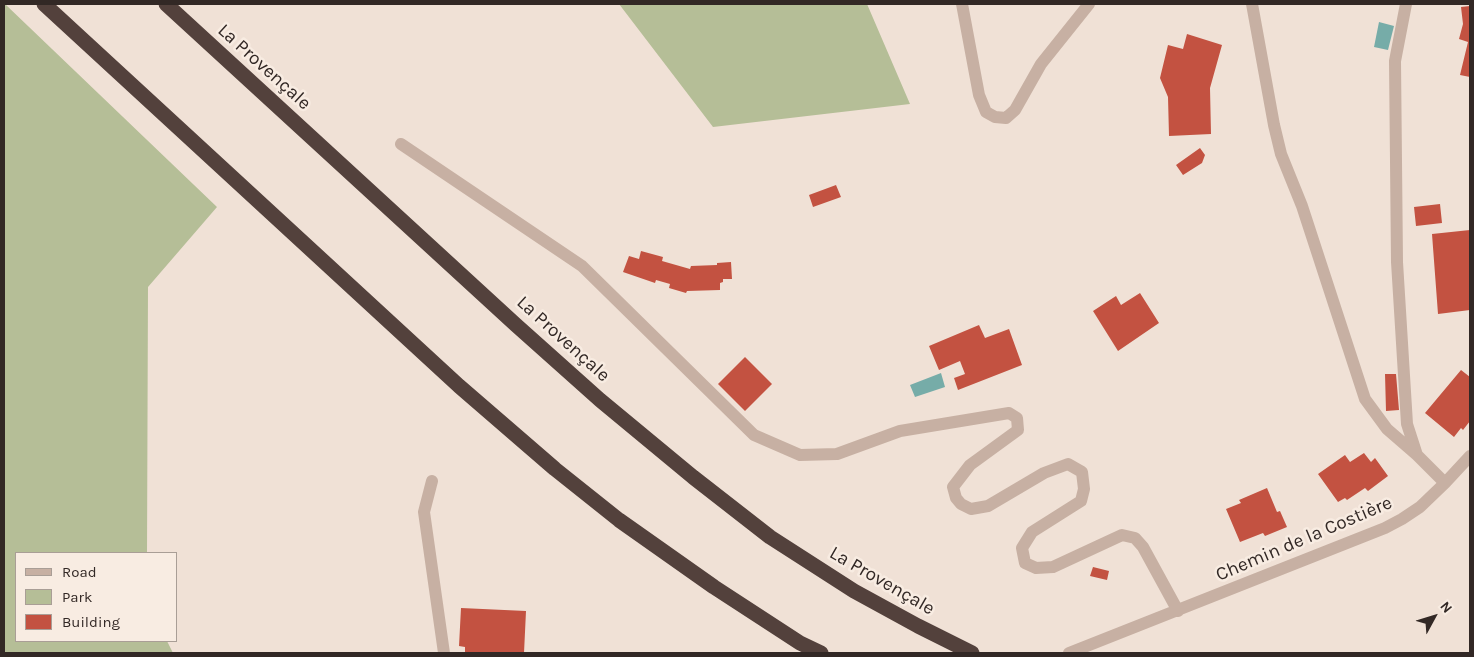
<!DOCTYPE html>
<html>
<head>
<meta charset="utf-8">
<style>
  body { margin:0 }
  #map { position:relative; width:1474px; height:657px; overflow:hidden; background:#f0e1d6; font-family:Karla,sans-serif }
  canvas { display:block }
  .frame { position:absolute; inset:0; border:5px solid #322825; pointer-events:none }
  .legend { position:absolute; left:15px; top:552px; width:162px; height:90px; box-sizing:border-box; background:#f8ece2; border:1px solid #a99e96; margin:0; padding:6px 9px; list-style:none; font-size:15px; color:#322825 }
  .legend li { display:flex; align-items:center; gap:10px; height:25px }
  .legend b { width:25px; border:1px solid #a99e96 }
  .north { position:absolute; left:1409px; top:592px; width:50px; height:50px; -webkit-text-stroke:4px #f8ece2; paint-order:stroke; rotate:51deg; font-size:14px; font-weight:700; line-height:20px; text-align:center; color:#322825 }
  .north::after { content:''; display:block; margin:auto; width:18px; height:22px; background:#322825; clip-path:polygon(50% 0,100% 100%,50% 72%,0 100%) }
</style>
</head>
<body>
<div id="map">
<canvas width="1474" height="657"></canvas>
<div class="frame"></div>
<ul class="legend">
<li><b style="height:6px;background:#c7b0a3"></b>Road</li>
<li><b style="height:14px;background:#b5be97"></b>Park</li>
<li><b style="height:14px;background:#c35241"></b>Building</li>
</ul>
<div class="north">N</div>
</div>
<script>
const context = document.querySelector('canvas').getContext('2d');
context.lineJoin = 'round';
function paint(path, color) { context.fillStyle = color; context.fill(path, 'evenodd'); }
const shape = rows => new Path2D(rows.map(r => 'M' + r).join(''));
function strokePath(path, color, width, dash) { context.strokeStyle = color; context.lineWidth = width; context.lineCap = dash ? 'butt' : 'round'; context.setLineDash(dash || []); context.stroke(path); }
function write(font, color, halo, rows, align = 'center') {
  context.font = font + ' Karla,sans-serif'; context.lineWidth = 5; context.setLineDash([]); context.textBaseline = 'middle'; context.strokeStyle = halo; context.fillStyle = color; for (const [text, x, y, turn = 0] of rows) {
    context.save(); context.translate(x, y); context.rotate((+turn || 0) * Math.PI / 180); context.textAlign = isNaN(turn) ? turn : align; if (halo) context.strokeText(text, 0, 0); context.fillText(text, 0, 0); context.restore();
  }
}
paint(shape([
  [5,4,217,207,148,287,147,553,16,553,16,641,167,641,173,653,4,653,4,5],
  [619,4,867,4,910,104,713,127]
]), '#b5be97');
paint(shape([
  [1379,22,1394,26,1388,50,1374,47],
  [941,373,945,387,915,397,910,385]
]), '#76aca8');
paint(shape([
  [1470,6,1470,77,1460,75,1468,42,1459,39,1463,24,1461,7],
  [1187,34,1222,45,1210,88,1211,134,1169,136,1168,97,1160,78,1168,45,1183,49],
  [1200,148,1205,155,1202,163,1183,175,1176,165],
  [836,185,841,197,813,207,809,195],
  [1440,204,1442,223,1416,226,1414,207],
  [1470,230,1470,310,1438,314,1432,234],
  [641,251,663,257,662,261,690,269,691,266,717,265,717,263,731,262,732,279,723,279,723,282,720,283,720,290,687,291,686,293,669,288,670,284,656,280,655,283,623,272,629,256,639,259],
  [1140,293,1159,323,1118,351,1093,311,1116,296,1121,305],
  [979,325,985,338,1009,329,1022,365,958,390,954,378,965,374,960,361,939,370,929,346],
  [745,357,772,384,745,411,718,384],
  [1461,370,1470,377,1470,421,1463,430,1461,428,1454,437,1425,413],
  [1385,374,1396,374,1399,410,1386,411],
  [1364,453,1371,462,1375,458,1388,476,1368,491,1365,488,1347,500,1345,498,1338,502,1318,474,1345,455,1350,462],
  [1267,488,1277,512,1280,511,1287,527,1265,536,1263,533,1240,542,1226,509,1241,503,1239,500],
  [1093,567,1109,571,1107,580,1090,576],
  [461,608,526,611,524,653,465,653,465,647,459,646]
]), '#c35241');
strokePath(shape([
  [962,4,979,95,986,112,995,117,1006,118,1015,110,1041,64,1089,4]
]), '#c7b0a3', 12);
strokePath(shape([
  [1252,4,1274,125,1281,154,1302,206,1365,399,1387,429,1417,455,1445,483],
  [1406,4,1395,61,1397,262,1407,424,1417,455],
  [401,144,582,266,754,435,800,455,837,454,900,431,1009,413,1017,418,1018,430,970,465,953,487,956,498,961,504,971,509,988,506,1044,473,1068,464,1082,472,1084,489,1081,501,1032,532,1022,548,1025,563,1036,568,1053,567,1122,535,1135,538,1143,547,1178,611],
  [432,481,424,512,444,653],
  [1069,653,1385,528,1402,519,1420,507,1445,483,1470,456]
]), '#c7b0a3', 12);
strokePath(shape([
  [44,4,459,386,555,469,619,520,714,587,800,643,821,653],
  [166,4,516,325,600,400,693,477,770,537,854,591,918,626,972,653]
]), '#53413c', 15);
write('19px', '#322825', '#f8ece2', [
  ["La Provençale",264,67,42],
  ["La Provençale",563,339,42],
  ["Chemin de la Costière",1304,539,-23],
  ["La Provençale",882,581,30]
]);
</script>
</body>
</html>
